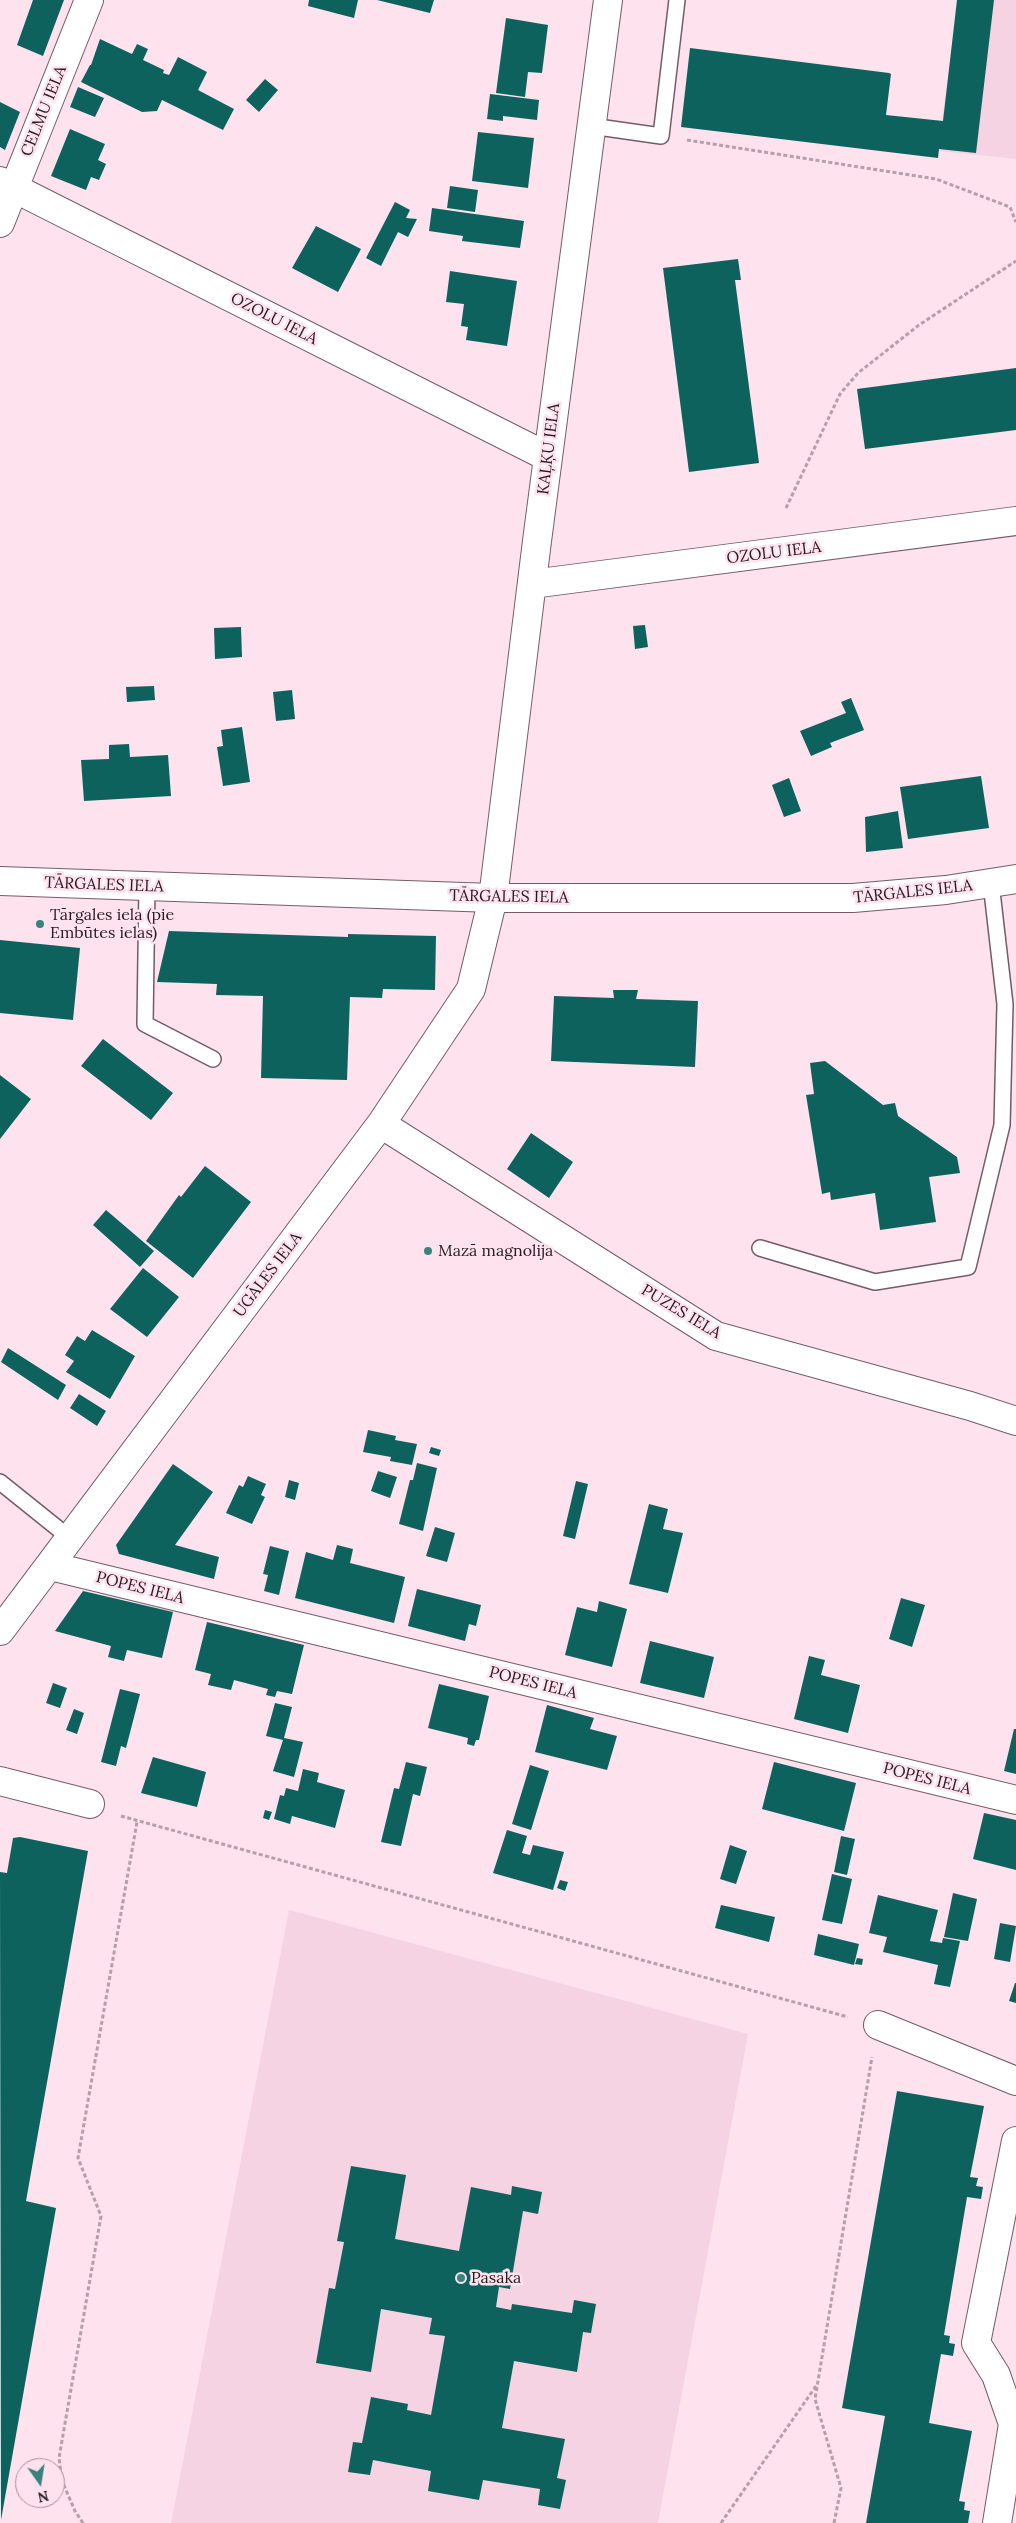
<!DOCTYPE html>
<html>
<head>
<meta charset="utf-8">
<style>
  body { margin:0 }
  #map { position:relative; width:1016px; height:2523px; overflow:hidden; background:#fee2ee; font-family:Lora,serif }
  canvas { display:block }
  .north { position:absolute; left:15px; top:2458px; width:50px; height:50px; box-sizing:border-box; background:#fee2ee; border:1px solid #a7929b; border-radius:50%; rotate:167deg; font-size:14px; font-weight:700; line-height:20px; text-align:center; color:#251b1f }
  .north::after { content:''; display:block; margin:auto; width:18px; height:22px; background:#3a827e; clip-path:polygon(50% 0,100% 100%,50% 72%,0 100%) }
</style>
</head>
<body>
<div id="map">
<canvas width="1016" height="2523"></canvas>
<div class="north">N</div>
</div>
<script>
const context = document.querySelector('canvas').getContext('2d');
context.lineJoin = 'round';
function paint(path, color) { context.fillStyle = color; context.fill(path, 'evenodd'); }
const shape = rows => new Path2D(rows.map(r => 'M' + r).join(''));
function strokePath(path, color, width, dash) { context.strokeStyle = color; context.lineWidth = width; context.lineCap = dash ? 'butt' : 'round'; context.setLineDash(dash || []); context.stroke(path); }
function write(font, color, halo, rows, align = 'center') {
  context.font = font + ' Lora,serif'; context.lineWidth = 5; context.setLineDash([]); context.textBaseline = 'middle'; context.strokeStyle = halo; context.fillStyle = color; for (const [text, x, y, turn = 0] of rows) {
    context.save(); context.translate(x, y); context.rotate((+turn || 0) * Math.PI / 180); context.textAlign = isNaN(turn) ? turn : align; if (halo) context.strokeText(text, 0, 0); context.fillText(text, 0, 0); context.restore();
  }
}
paint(shape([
  [958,0,1016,0,1016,159,938,151],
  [289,1910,748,2034,658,2523,171,2523]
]), '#f6d3e2');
paint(shape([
  [33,0,64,0,43,56,17,45],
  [309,0,358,0,354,18,308,6],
  [377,0,434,0,430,13],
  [957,0,994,0,976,153,939,149,938,158,681,127,690,48,889,73,891,74,886,115,943,121],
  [506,18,548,25,542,73,528,72,525,97,496,93],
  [100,39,132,54,137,44,148,49,143,60,164,70,163,73,169,75,178,57,207,72,198,90,234,109,223,130,162,100,157,111,142,112,81,82,90,65,91,65],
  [265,79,278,90,259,112,246,100],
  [78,87,104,98,95,117,70,107],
  [490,94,539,100,537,120,503,116,503,121,487,119],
  [0,102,20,112,5,150,0,147],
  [70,129,105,144,98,160,106,164,99,180,91,177,86,190,51,176],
  [478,132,534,138,528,188,472,181],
  [450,186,478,190,475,212,447,208],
  [395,202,410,210,406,218,417,219,408,237,398,232,381,266,366,258],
  [432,208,524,221,520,248,462,241,463,236,429,231],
  [316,226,361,249,338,292,292,268],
  [738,259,741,280,735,280,759,463,689,472,663,268],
  [450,271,517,281,507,346,466,340,468,327,461,326,464,304,446,302],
  [1016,368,1016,430,865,449,857,389],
  [645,625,648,647,635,649,633,626],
  [241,627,242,657,215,659,214,628],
  [154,686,155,700,127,702,126,687],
  [292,690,295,719,276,721,273,692],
  [851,698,864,730,830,743,832,747,811,756,800,731,846,713,841,702],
  [242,727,250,782,223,786,217,747,223,746,221,730],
  [129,744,130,757,168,755,171,796,84,801,81,760,109,759,109,745],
  [981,776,989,828,908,839,900,787],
  [789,778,801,811,784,817,772,785],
  [898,811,903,848,866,852,865,817],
  [169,931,348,937,348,934,436,936,435,990,383,989,382,998,350,997,347,1080,261,1078,263,996,216,995,217,984,157,982],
  [0,940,80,948,73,1020,0,1013],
  [613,990,638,990,636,999,698,1001,695,1067,551,1061,554,996,614,998],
  [103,1039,173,1093,151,1120,81,1066],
  [825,1061,883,1105,895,1103,898,1116,957,1157,960,1173,929,1177,936,1222,880,1230,875,1193,831,1200,830,1192,822,1194,806,1095,814,1094,810,1063],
  [0,1075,31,1099,0,1139],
  [531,1133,573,1162,549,1198,507,1169],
  [205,1166,251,1202,193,1278,146,1241,179,1195,181,1197],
  [106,1210,154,1251,140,1267,93,1225],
  [143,1268,179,1297,147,1337,110,1309],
  [92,1330,135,1356,110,1399,66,1372,74,1361,65,1355,77,1336,85,1341],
  [8,1348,66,1385,58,1400,1,1362],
  [79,1394,106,1411,97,1426,70,1408],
  [368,1430,396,1436,395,1440,417,1444,412,1465,390,1461,391,1457,363,1452],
  [431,1447,441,1450,439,1456,429,1453],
  [417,1463,437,1468,423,1531,399,1524,410,1480,413,1480],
  [173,1464,213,1492,175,1545,219,1557,214,1579,119,1554,116,1545],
  [378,1471,397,1477,390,1498,371,1491],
  [248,1476,266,1484,261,1495,265,1497,252,1524,226,1513,239,1485,243,1487],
  [289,1480,299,1483,295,1500,285,1497],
  [576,1481,588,1484,575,1539,563,1536],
  [649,1504,668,1509,663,1529,683,1533,668,1593,629,1584],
  [435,1527,455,1533,447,1562,426,1556],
  [337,1545,353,1549,350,1563,405,1577,394,1623,295,1598,306,1552,333,1560],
  [270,1546,289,1551,279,1595,264,1591,268,1575,263,1574],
  [417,1589,481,1605,476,1626,469,1624,465,1641,408,1626],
  [83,1591,173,1612,162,1658,127,1650,124,1661,108,1657,111,1646,55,1631],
  [901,1598,925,1605,912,1647,889,1639],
  [599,1601,627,1609,612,1667,565,1655,577,1607,597,1612],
  [207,1622,304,1645,292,1694,277,1691,275,1697,266,1695,268,1689,234,1680,231,1690,208,1685,211,1674,195,1670],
  [650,1641,714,1657,704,1698,640,1683],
  [809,1656,825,1660,821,1675,860,1685,848,1733,794,1719],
  [53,1683,67,1688,60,1708,46,1703],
  [439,1684,489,1696,479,1740,476,1740,474,1746,467,1744,468,1738,428,1728],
  [120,1689,140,1694,126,1748,121,1746,116,1766,101,1762],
  [275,1703,292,1707,284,1738,303,1742,294,1777,273,1771,283,1740,266,1736],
  [547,1705,594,1718,590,1729,617,1736,607,1770,535,1752],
  [74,1709,84,1713,77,1734,66,1730],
  [1014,1729,1016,1729,1016,1774,1004,1771],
  [153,1757,206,1772,197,1807,141,1793],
  [406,1762,427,1767,420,1796,413,1794,401,1846,381,1842,394,1788,399,1789],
  [774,1762,856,1783,844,1831,762,1809],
  [530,1765,549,1771,531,1830,512,1824],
  [303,1769,319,1773,317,1782,345,1790,335,1828,292,1816,290,1824,274,1819,280,1795,284,1796,286,1788,298,1791],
  [265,1810,272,1812,269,1820,263,1818],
  [984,1813,1016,1820,1016,1870,973,1859],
  [507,1830,527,1836,522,1853,530,1855,533,1845,564,1852,553,1890,493,1873],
  [841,1836,855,1839,847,1875,834,1872],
  [20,1837,88,1851,26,2201,56,2208,1,2520,0,1872,7,1873,13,1838],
  [730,1845,747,1851,736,1884,720,1879],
  [832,1874,852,1879,842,1924,822,1920],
  [560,1880,568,1882,565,1891,557,1888],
  [953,1893,977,1899,968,1941,944,1937],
  [878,1895,938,1910,930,1941,942,1943,943,1938,960,1941,950,1987,934,1984,938,1965,883,1952,887,1937,869,1933],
  [721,1905,775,1917,769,1942,715,1928],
  [1000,1923,1016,1926,1010,1962,994,1959],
  [818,1934,859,1944,854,1965,814,1955],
  [857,1958,863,1959,862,1965,855,1964],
  [1015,1983,1016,1983,1016,2003,1009,2001],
  [897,2091,984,2106,970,2177,978,2178,976,2186,983,2187,981,2199,967,2197,944,2335,950,2336,949,2343,955,2344,953,2356,941,2354,929,2423,972,2431,959,2501,965,2502,964,2510,970,2511,968,2523,866,2523,885,2416,842,2408],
  [351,2166,406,2175,395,2239,459,2251,471,2187,511,2195,512,2186,542,2192,538,2214,523,2211,510,2289,499,2287,496,2307,511,2310,512,2304,572,2313,574,2300,596,2304,591,2333,583,2332,577,2372,514,2361,502,2428,565,2439,557,2478,566,2480,560,2509,538,2505,540,2489,483,2480,479,2500,428,2491,431,2471,373,2460,370,2475,348,2472,353,2442,362,2443,371,2397,408,2404,407,2410,431,2415,445,2336,429,2334,432,2318,381,2309,371,2372,316,2363,329,2288,335,2289,344,2242,337,2241]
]), '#0d625e');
const service = shape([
  [591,126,661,136,677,0],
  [147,886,145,1024,213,1059],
  [760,1248,875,1282,968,1267,1002,1125,1005,1004,991,883],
  [0,1482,71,1539]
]);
const minor = shape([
  [0,181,548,457],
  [0,223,89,0],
  [532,584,1016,521],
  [381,1124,716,1336,970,1406,1016,1421],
  [50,1566,1016,1800],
  [0,1631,381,1124,471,989,493,898,537,541,608,0],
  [0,1781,90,1804],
  [878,2025,1016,2081],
  [997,2523,1013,2424,996,2375,976,2343,1016,2141]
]);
const tertiary = shape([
  [0,881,493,898,853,898,946,890,1016,879]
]);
strokePath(service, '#745c67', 18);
strokePath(minor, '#745c67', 30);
strokePath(tertiary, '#745c67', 30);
strokePath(shape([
  [687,140,936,179,1010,207,1016,222],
  [786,508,840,394,858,373,919,325,1016,261],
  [121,1816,848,2017],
  [83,2523,75,2511,62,2481,59,2458,101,2216,78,2158,137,1822],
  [721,2523,816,2386],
  [834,2523,841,2488,815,2399,872,2057]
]), '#b59fa8', 3, [4, 2.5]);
strokePath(service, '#fff', 15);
strokePath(minor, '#fff', 28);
strokePath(tertiary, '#fff', 28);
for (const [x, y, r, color] of [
  [40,924,5,"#3a827e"],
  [428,1251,5,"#3a827e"],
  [461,2278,5,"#3a827e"]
]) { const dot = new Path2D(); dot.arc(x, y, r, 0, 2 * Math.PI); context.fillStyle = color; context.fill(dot); strokePath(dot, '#fee2ee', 2); }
write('16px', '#251b1f', '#fee2ee', [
  ["CELMU IELA",44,111,-68],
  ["OZOLU IELA",274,319,27],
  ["KAĻĶU IELA",549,449,-83],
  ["OZOLU IELA",774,553,-7],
  ["TĀRGALES IELA",104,885,2],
  ["TĀRGALES IELA",913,892,-6],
  ["TĀRGALES IELA",509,897,1],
  ["UGĀLES IELA",268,1275,-53],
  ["PUZES IELA",681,1312,31],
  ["POPES IELA",140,1588,14],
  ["POPES IELA",533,1683,14],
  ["POPES IELA",927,1779,14]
]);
write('16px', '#251b1f', '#fee2ee', [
  ["Tārgales iela (pie",50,915],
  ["Embūtes ielas)",50,933],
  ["Mazā magnolija",438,1251],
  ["Pasaka",471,2278]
], 'left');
</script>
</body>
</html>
